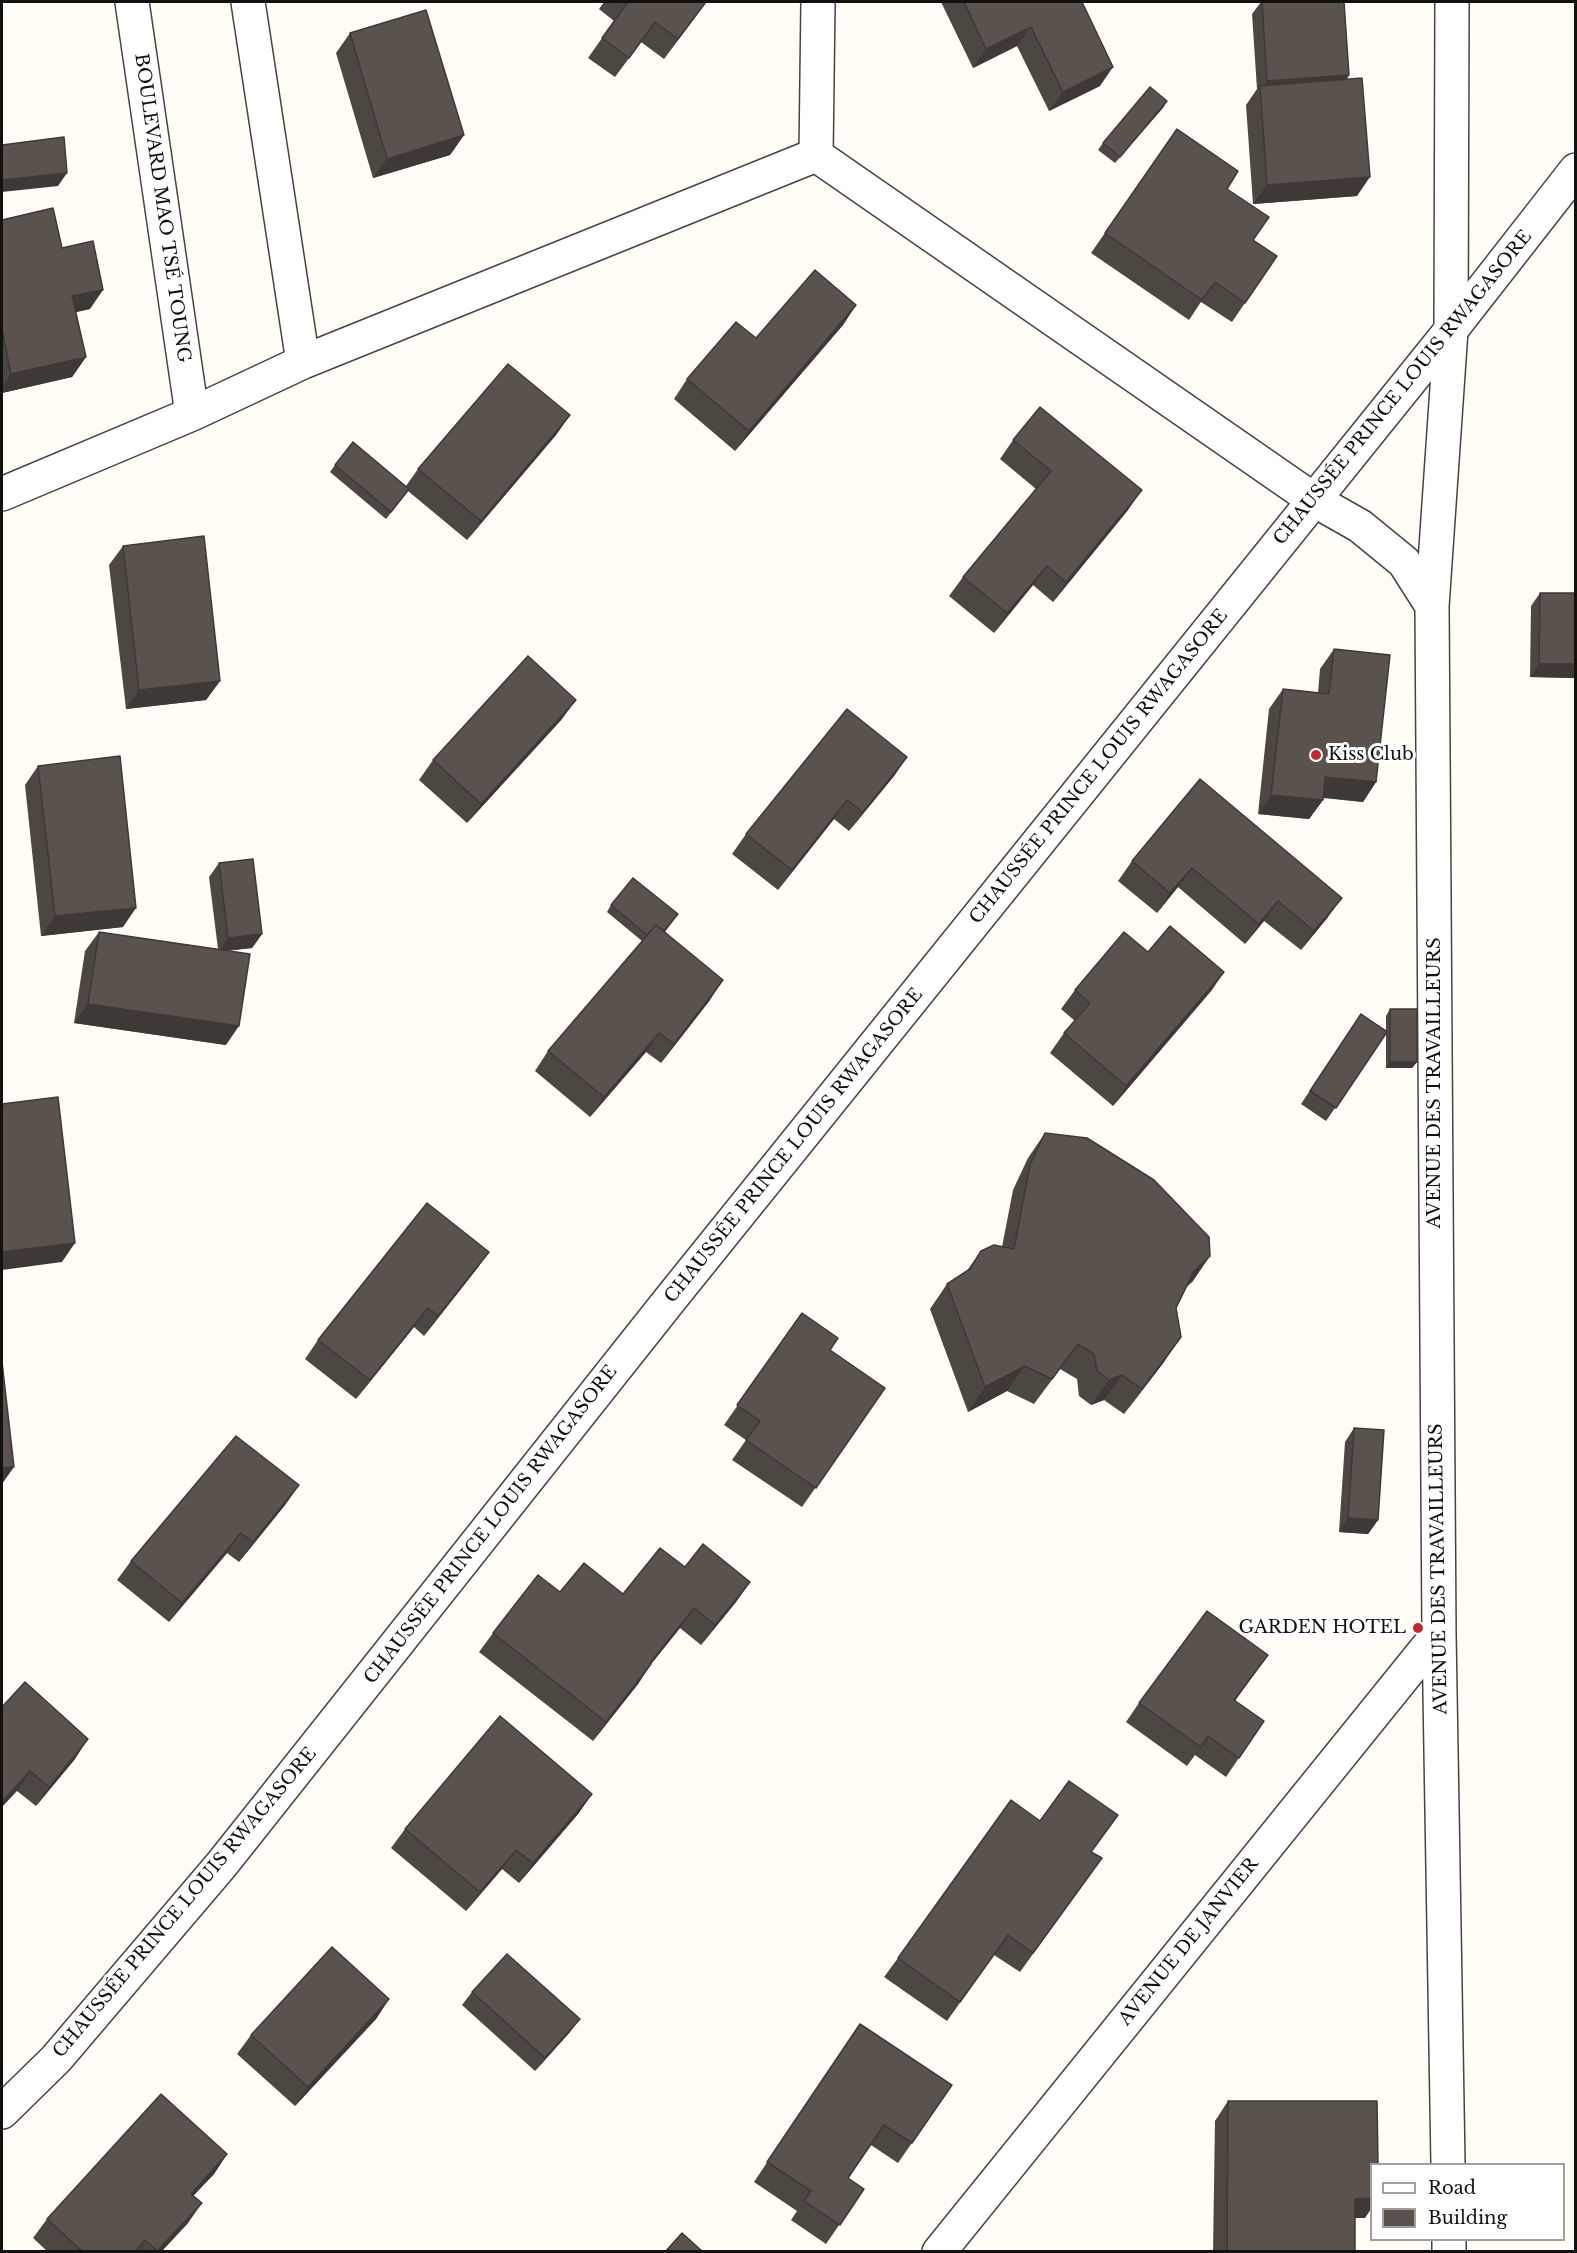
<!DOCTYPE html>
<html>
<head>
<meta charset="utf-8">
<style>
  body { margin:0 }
  #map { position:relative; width:1577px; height:2253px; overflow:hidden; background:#fffdf5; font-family:"Libre Baskerville",serif }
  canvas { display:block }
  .frame { position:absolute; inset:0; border:3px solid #111; pointer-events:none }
  .legend { position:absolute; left:1370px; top:2163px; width:195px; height:78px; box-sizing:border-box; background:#fff; border:2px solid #a0a0a0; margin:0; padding:8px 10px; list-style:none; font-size:18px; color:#111 }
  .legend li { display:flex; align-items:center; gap:12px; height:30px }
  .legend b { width:30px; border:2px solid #a0a0a0 }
</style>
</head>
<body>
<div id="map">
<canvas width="1577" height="2253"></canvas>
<div class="frame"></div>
<ul class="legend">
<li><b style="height:8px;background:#fff"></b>Road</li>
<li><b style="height:16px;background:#5a524d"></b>Building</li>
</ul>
</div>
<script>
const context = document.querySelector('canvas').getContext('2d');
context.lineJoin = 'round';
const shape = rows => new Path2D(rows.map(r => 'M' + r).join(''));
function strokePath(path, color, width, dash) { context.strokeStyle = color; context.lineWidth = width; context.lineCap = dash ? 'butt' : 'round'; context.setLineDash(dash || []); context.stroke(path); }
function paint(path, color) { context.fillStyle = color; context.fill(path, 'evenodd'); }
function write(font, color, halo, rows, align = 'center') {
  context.font = font + ' "Libre Baskerville",serif'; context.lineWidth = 6; context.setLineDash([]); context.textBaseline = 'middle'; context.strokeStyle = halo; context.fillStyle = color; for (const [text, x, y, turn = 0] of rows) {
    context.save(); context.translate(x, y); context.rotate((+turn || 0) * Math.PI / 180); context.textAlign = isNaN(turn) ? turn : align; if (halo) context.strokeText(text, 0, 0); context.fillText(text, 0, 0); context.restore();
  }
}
const minor = shape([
  [132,2,192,414],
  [248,2,303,362],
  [816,155,818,2],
  [2,494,192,414,303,362,816,155,1314,500,1360,526,1404,562,1432,606],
  [1448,2164,1439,1633,1432,606,1451,330,1452,2],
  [1449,2240,1449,2252],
  [939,2252,1439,1633]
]);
const tertiary = shape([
  [2,2112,56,2059,222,1864,672,1297,1451,330,1576,170]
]);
strokePath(minor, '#444', 36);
strokePath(tertiary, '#444', 36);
strokePath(minor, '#fff', 33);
strokePath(tertiary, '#fff', 33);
paint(shape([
  [604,2,706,2,664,59,641,42,615,77,588,58,614,21,599,9],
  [941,2,1082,2,1100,86,1049,111,1017,46,973,68],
  [1261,2,1344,2,1349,75,1347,79,1357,196,1253,204,1246,105,1257,89,1252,14],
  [350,33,464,135,450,155,373,178,336,53],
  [1167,101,1115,163,1098,150,1103,143],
  [1177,129,1227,189,1253,240,1277,256,1232,322,1201,302,1189,320,1091,253],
  [2,220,62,248,90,309,76,312,86,357,72,377,2,393],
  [856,305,843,325,735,451,674,399,687,379,756,338],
  [570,415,556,435,467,540,408,491,386,519,330,472,335,465,406,486,418,469],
  [1013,440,1128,510,1053,602,1033,585,994,633,949,596,963,577,1036,489,1000,459],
  [123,546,220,681,206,700,126,709,109,565],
  [1540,593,1575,678,1530,677,1531,606],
  [1334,649,1376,782,1363,802,1323,798,1323,800,1309,819,1258,814,1269,709,1283,689,1318,693,1320,669],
  [562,719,467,823,419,780,433,760],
  [907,757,894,776,849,831,834,819,778,890,732,854,746,834],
  [38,766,123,927,41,936,25,785],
  [1200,779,1328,917,1301,950,1264,921,1245,944,1178,887,1157,913,1118,881,1132,861],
  [219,863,262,934,252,948,227,951,226,1045,74,1023,85,951,99,932,218,949,209,877],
  [611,905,673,921,665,932,710,1000,661,1063,646,1052,590,1117,535,1071,548,1051,642,941,607,912],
  [1148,952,1224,972,1211,991,1113,1106,1050,1053,1064,1033,1075,1021,1061,1009,1075,990],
  [1390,1009,1417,1062,1412,1068,1386,1068,1386,1034,1326,1121,1301,1104,1361,1014,1386,1030,1386,1016],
  [1045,1133,1193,1281,1187,1286,1176,1308,1164,1362,1124,1414,1104,1400,1091,1405,1079,1396,1077,1379,1060,1369,1034,1404,1007,1391,968,1412,930,1309,947,1284,966,1272,981,1251,1002,1247,1013,1190,1028,1158],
  [489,1252,475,1271,424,1336,414,1327,356,1399,305,1359,318,1340],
  [802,1313,830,1350,885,1388,802,1507,732,1460,746,1440,724,1425],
  [1354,1428,1378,1520,1368,1534,1339,1532,1345,1442],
  [299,1485,285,1505,239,1562,227,1553,169,1622,117,1580,131,1561],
  [685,1567,750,1582,736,1602,701,1645,680,1628,651,1664,638,1684,593,1741,479,1652,493,1633,623,1594],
  [1268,1655,1235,1701,1264,1721,1226,1777,1195,1755,1187,1766,1126,1722,1139,1703],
  [2,1707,75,1759,36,1806,17,1791],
  [592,1794,578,1814,519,1883,502,1869,466,1911,391,1848,405,1829],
  [1040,1821,1102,1858,1020,1972,994,1955,947,2021,884,1977,898,1958],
  [472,1992,570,2032,535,2071,462,2005],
  [389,1999,376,2019,295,2106,237,2054,251,2035],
  [847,2043,952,2085,898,2163,871,2145,848,2178,864,2189,826,2244,791,2220,797,2211,754,2182],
  [1228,2101,1365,2218,1355,2218,1355,2252,1213,2252,1215,2121],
  [227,2154,214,2174,193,2196,188,2223,161,2252,48,2252,33,2238,47,2219]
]), '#4d4742');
paint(shape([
  [706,2,664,59,678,39],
  [1031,27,1017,46,973,68,986,49],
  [1113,67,1100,86,1049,111,1063,92],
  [1349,75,1340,89,1260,91,1267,81],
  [1167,101,1163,108,1115,163,1120,157],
  [464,135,450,155,373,178,387,159],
  [67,173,58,186,2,192,2,180],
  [1370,177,1357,196,1253,204,1267,185],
  [103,290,90,309,59,316,72,296],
  [856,305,843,325,735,451,749,431],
  [86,357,72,377,2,393,2,388,11,374],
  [570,415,556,435,467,540,481,521],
  [1142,490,1128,510,1053,602,1066,582],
  [1047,566,1033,585,994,633,1007,613],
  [1539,664,1575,664,1575,678,1530,677],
  [220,681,206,700,126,709,139,690],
  [576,700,562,719,467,823,481,804],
  [907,757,894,776,849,831,863,812],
  [1325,777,1376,782,1363,802,1312,796],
  [1271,795,1323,800,1309,819,1258,814],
  [847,800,834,819,778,890,792,870],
  [1192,868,1178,887,1157,913,1170,893],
  [1342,898,1328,917,1301,950,1314,931],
  [1278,901,1264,921,1245,944,1259,924],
  [136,908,123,927,41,936,55,916],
  [262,934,252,948,219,951,228,938],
  [1224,972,1211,991,1113,1106,1126,1086],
  [723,980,710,1000,661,1063,674,1044],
  [88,1004,239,1026,226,1045,74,1023],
  [659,1033,646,1052,590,1117,604,1097],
  [1390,1062,1417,1062,1412,1068,1386,1068],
  [75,1243,62,1262,2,1270,2,1252],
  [489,1252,475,1271,424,1336,438,1316],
  [1210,1256,1193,1281,1177,1296,1194,1271],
  [428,1308,414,1327,356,1399,370,1380],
  [1181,1337,1164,1362,1124,1414,1142,1389],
  [1025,1366,1007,1391,968,1412,985,1387],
  [1122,1375,1104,1400,1091,1405,1109,1380],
  [14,1467,2,1484,2,1468],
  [299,1485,285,1505,239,1562,253,1542],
  [1348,1518,1378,1520,1368,1534,1339,1532],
  [241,1533,227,1553,169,1622,182,1603],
  [750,1582,736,1602,701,1645,715,1625],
  [694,1608,680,1628,636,1683,650,1663],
  [651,1664,638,1684,593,1741,606,1722],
  [88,1739,75,1759,36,1806,49,1787],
  [30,1771,17,1791,2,1807,2,1802],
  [592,1794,578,1814,519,1883,533,1863],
  [516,1850,502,1869,466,1911,480,1892],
  [389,1999,376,2019,295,2106,308,2087],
  [580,2019,570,2032,535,2071,545,2058],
  [227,2154,214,2174,177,2213,191,2194],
  [1371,2198,1371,2209,1365,2218,1342,2218,1355,2199],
  [202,2203,188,2223,161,2252,157,2252]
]), '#3f3936');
const building = shape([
  [628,2,706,2,678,39,655,22,629,58,602,38,628,2],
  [964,2,1082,2,1113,67,1063,92,1031,27,986,49,964,2],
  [1262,2,1344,2,1349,75,1267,81,1262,2],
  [426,10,464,135,387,159,350,33,426,10],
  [1362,78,1370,177,1267,185,1260,86,1362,78],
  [1150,87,1167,101,1120,157,1103,143,1150,87],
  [1177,129,1238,171,1227,189,1269,217,1253,240,1277,256,1245,303,1215,282,1202,300,1105,233,1177,129],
  [64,137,67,173,2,180,2,145,64,137],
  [53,208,62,248,93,241,103,290,72,296,86,357,11,374,2,330,2,220,53,208],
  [815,270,856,305,749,431,687,379,736,322,756,338,815,270],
  [508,364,570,415,481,521,418,469,508,364],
  [1040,407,1142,490,1066,582,1047,566,1007,613,963,577,1051,471,1013,440,1040,407],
  [353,442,409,489,391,512,335,465,353,442],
  [204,536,220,681,139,690,123,546,204,536],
  [1540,593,1575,593,1575,664,1539,664,1540,593],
  [1334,649,1390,655,1376,782,1325,777,1323,800,1271,795,1283,689,1329,694,1334,649],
  [528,656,576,700,481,804,433,760,528,656],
  [847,709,907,757,863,812,847,800,792,870,746,834,847,709],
  [120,756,136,908,55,916,38,766,120,756],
  [1200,779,1342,898,1314,931,1278,901,1259,924,1192,868,1170,893,1132,861,1200,779],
  [253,859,262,934,228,938,219,863,253,859],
  [633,878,678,914,664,931,656,925,647,935,611,905,633,878],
  [656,925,723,980,674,1044,659,1033,604,1097,548,1051,656,925],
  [1170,926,1224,972,1126,1086,1064,1033,1090,1003,1075,990,1124,932,1148,952,1170,926],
  [99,932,250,954,239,1026,88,1004,99,932],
  [1390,1009,1417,1009,1417,1062,1390,1062,1390,1009],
  [1361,1014,1387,1032,1336,1108,1310,1091,1361,1014],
  [58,1097,75,1243,2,1252,2,1104,58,1097],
  [1045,1133,1087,1138,1154,1180,1209,1237,1210,1256,1194,1271,1176,1308,1181,1337,1142,1389,1122,1375,1109,1380,1097,1371,1094,1354,1078,1344,1052,1379,1025,1366,985,1387,947,1284,970,1269,981,1251,994,1245,1014,1249,1030,1165,1045,1133],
  [427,1203,489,1252,438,1316,428,1308,370,1380,318,1340,427,1203],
  [802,1313,838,1338,830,1350,885,1388,816,1488,746,1440,760,1421,737,1405,802,1313],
  [2,1362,14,1467,2,1468,2,1362],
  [1354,1428,1384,1430,1378,1520,1348,1518,1354,1428],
  [236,1436,299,1485,253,1542,241,1533,182,1603,131,1561,236,1436],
  [703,1544,750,1582,715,1625,694,1608,650,1663,651,1664,606,1722,493,1633,538,1575,560,1592,584,1563,623,1594,660,1548,685,1567,703,1544],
  [1207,1611,1268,1655,1234,1700,1264,1721,1239,1758,1208,1736,1201,1747,1139,1703,1207,1611],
  [25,1682,88,1739,49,1787,30,1771,2,1802,2,1707,25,1682],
  [500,1716,592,1794,533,1863,516,1850,480,1892,405,1829,500,1716],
  [1069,1781,1118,1815,1091,1852,1102,1858,1033,1953,1008,1935,960,2002,898,1958,1011,1800,1040,1821,1069,1781],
  [332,1947,389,1999,308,2087,251,2035,332,1947],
  [507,1954,580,2019,545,2058,472,1992,507,1954],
  [860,2024,952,2085,912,2143,884,2125,848,2178,864,2189,840,2225,804,2201,811,2191,767,2162,860,2024],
  [161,2094,227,2154,191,2194,202,2203,157,2251,145,2240,135,2252,83,2252,47,2219,161,2094],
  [1228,2101,1377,2101,1378,2164,1371,2164,1371,2198,1355,2199,1355,2252,1227,2252,1228,2101],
  [682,2233,703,2252,665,2252,682,2233]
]);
paint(building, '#5a524d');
strokePath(building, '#3f3936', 1.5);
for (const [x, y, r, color] of [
  [1316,755,6,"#c4262e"],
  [1418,1628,6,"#c4262e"]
]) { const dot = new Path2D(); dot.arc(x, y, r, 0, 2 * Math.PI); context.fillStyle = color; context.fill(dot); strokePath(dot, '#fff', 2); }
write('18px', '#111', '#fff', [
  ["BOULEVARD MAO TSÉ TOUNG",162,208,82],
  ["CHAUSSÉE PRINCE LOUIS RWAGASORE",1403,388,-51],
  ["CHAUSSÉE PRINCE LOUIS RWAGASORE",1099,767,-51],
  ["AVENUE DES TRAVAILLEURS",1435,1083,-90],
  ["CHAUSSÉE PRINCE LOUIS RWAGASORE",794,1146,-51],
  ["CHAUSSÉE PRINCE LOUIS RWAGASORE",491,1525,-52],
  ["AVENUE DES TRAVAILLEURS",1439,1569,-91],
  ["CHAUSSÉE PRINCE LOUIS RWAGASORE",185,1903,-50],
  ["AVENUE DE JANVIER",1189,1942,-51]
]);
write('18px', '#111', '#fff', [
  ["Kiss Club",1328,755],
  ["GARDEN HOTEL",1406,1628,"right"]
], 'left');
</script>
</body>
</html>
